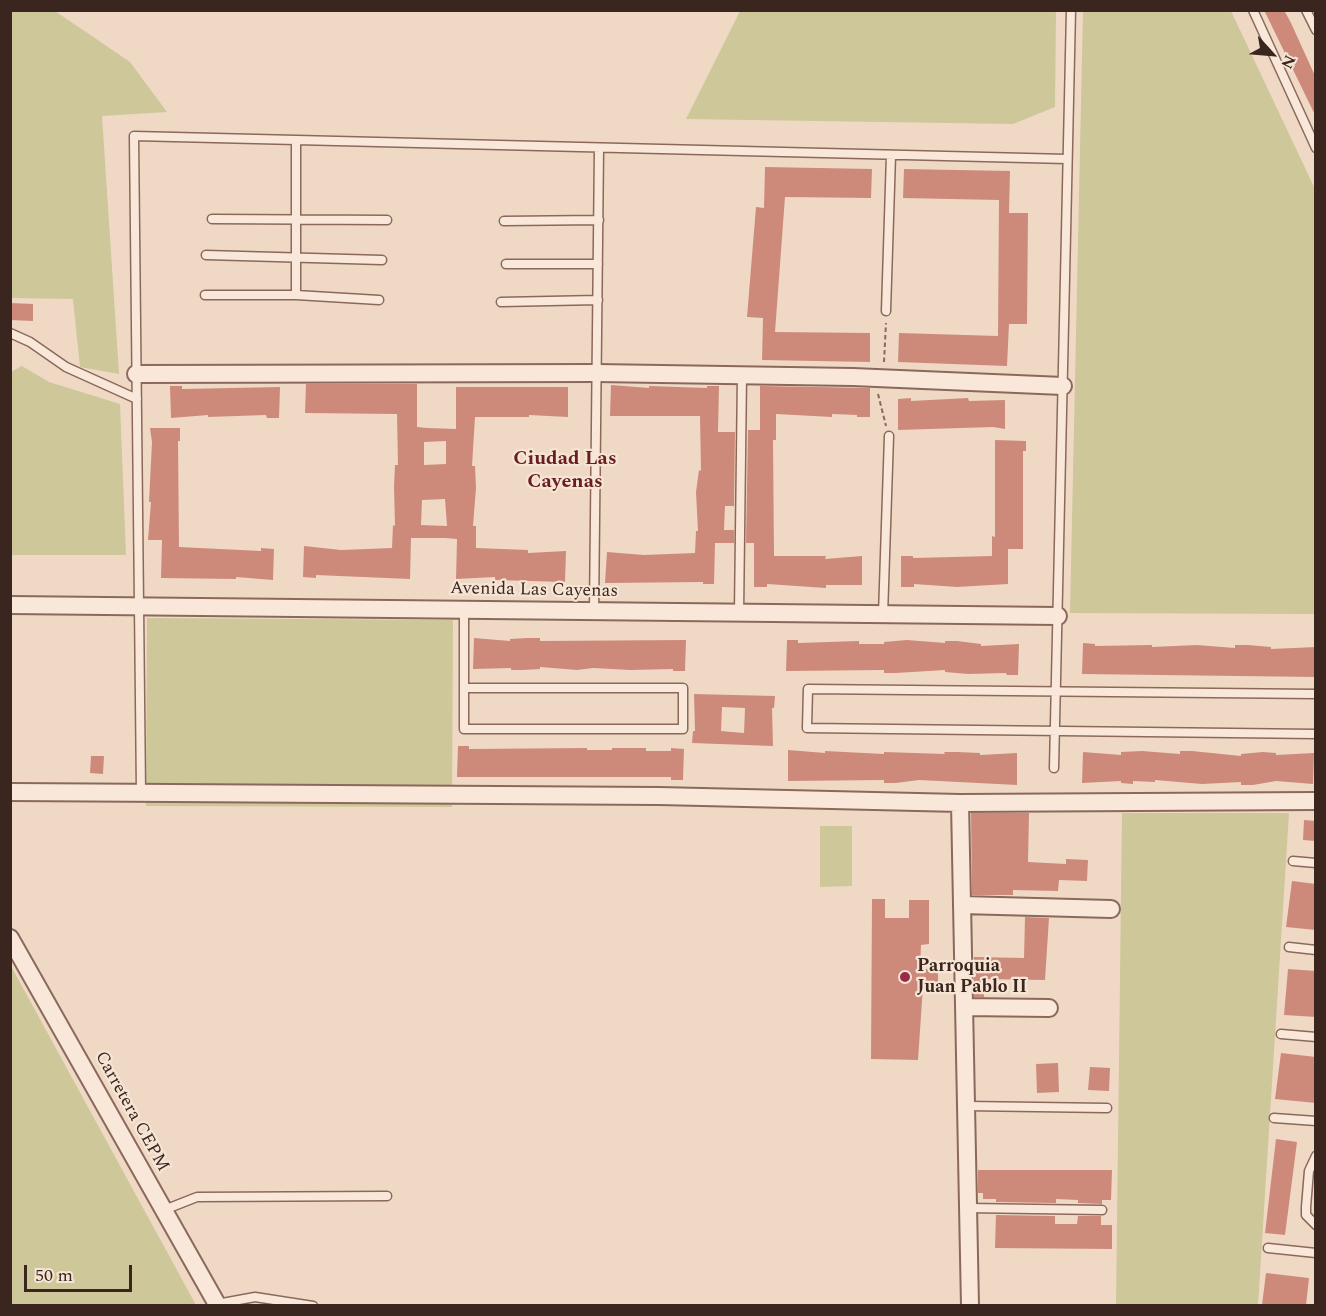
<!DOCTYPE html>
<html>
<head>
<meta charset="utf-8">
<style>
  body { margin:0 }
  #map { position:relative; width:1326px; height:1316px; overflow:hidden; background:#efd9c5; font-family:Spectral,serif }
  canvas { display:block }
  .frame { position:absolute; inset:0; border:12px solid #3a261f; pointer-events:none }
  .north { position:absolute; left:1242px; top:24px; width:60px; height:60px; -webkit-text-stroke:4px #f6e5d5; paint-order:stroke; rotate:116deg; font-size:16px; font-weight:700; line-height:24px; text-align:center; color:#3a261f }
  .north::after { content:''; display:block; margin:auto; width:21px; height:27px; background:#3a261f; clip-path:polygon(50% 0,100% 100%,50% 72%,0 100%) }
  .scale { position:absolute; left:24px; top:1265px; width:108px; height:27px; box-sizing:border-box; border:3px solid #3a261f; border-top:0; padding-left:8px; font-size:18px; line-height:21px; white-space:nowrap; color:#3a261f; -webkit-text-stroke:4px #f6e5d5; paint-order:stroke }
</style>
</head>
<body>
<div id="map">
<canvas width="1326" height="1316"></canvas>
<div class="frame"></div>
<div class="north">N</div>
<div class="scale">50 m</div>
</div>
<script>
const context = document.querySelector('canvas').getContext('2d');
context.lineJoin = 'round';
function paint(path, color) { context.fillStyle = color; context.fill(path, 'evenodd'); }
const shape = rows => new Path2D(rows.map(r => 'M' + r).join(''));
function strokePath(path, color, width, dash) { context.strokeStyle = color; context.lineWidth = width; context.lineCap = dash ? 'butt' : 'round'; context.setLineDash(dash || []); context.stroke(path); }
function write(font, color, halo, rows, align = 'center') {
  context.font = font + ' Spectral,serif'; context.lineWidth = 4.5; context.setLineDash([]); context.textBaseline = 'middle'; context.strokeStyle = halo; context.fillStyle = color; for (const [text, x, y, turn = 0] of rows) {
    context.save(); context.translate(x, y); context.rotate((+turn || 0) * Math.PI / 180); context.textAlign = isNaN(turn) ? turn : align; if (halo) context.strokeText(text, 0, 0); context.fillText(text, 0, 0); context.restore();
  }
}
paint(shape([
  [11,10,55,11,130,62,167,112,102,116,119,374,80,367,73,299,11,298],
  [740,11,1056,11,1055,107,1013,124,686,119],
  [1083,11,1231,11,1315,189,1315,614,1070,613],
  [22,366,49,382,120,404,126,555,11,555,11,372],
  [147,618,453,620,452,807,146,806],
  [1122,813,1289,813,1258,1305,1116,1306],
  [820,826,852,826,852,886,820,887],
  [10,966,11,966,196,1305,11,1305]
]), '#cdc799');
paint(shape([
  [1264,10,1284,10,1291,23,1316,78,1316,117],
  [765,167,872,169,871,198,785,197,775,332,870,333,870,362,762,360,763,318,747,317,756,207,764,208],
  [904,169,1010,171,1009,213,1028,213,1027,324,1009,324,1007,366,898,362,899,333,998,336,999,200,903,198],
  [10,303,33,304,33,321,10,320],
  [306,384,417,384,417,427,427,428,456,429,456,387,568,387,568,417,529,415,529,417,475,417,472,466,475,466,476,488,473,526,476,526,476,548,528,550,528,553,566,551,565,582,495,580,495,577,456,579,457,539,445,538,411,538,410,579,316,575,316,578,303,577,304,546,341,550,392,548,393,525,395,526,394,487,395,465,398,465,397,414,305,413],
  [446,441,446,464,424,465,424,442],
  [445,499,447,526,421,525,422,500],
  [611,385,649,388,649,386,707,388,707,386,719,386,718,432,735,432,734,506,725,506,724,530,734,530,734,543,715,543,714,584,703,584,703,582,605,583,607,552,644,555,695,553,696,531,698,531,696,492,699,470,701,471,700,416,610,416],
  [170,386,182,386,182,389,280,387,279,418,267,418,266,415,208,417,208,415,171,418],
  [760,386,870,388,870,417,857,417,857,415,832,414,832,417,776,414,776,440,773,440,774,556,826,556,825,559,862,556,862,585,826,585,826,588,767,584,767,587,754,587,754,543,746,543,748,430,760,430],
  [911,398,911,401,968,398,969,401,1005,400,1005,429,993,427,898,430,898,399],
  [150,428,180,428,180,441,178,441,179,547,261,551,261,548,274,549,273,580,236,577,236,579,161,578,162,540,148,540,151,502,149,502,152,442],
  [995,440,1026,441,1026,451,1023,451,1023,549,1008,549,1008,584,957,587,914,584,914,587,901,587,901,556,913,556,913,558,992,556,992,536,995,537],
  [474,638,510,641,510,639,527,638,540,638,540,641,686,640,685,671,673,671,673,669,630,670,593,668,577,670,540,667,540,669,523,670,511,670,511,668,473,669],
  [787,640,798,640,798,643,859,641,859,644,884,644,884,642,907,640,945,643,945,641,957,641,981,644,981,646,1019,644,1018,675,1007,675,1006,673,968,674,945,672,945,670,896,673,884,673,884,670,786,671],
  [1083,643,1095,644,1095,646,1152,645,1152,647,1197,645,1235,648,1235,645,1248,645,1271,647,1271,649,1316,647,1316,677,1082,674],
  [694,694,775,696,774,708,772,708,773,746,692,743,693,731,695,731],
  [722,707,745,708,744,733,721,731],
  [458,746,469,746,469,749,587,748,587,750,612,750,612,748,646,748,646,751,671,751,671,748,684,749,683,780,671,780,671,777,457,777],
  [788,750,825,753,825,751,884,754,884,752,945,754,944,752,957,752,980,753,980,755,1017,753,1017,785,919,780,896,783,884,783,884,780,788,781],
  [1142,751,1180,754,1180,751,1192,751,1241,756,1241,754,1263,752,1276,753,1276,755,1314,753,1313,784,1276,781,1253,785,1241,785,1241,782,1202,784,1155,780,1155,782,1133,781,1133,784,1121,783,1121,781,1082,783,1083,752,1121,755,1121,752],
  [91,756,104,756,103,774,90,773],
  [971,813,1029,813,1028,862,1066,864,1066,859,1088,860,1087,881,1059,880,1058,891,1013,890,1013,895,972,895],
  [1304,820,1316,821,1316,841,1303,840],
  [1292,881,1316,884,1316,930,1286,927],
  [872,899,885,899,885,918,909,918,909,900,929,900,929,944,921,945,920,969,938,969,938,986,923,986,918,1060,871,1059],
  [1025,917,1049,918,1045,980,984,979,984,997,974,997,974,957,1024,958],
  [1288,969,1316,971,1316,1017,1284,1015],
  [1281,1053,1316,1057,1316,1103,1275,1099],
  [1058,1063,1059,1092,1037,1093,1036,1064],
  [1090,1067,1110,1068,1109,1091,1088,1090],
  [1276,1139,1297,1142,1285,1235,1265,1233],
  [978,1170,1112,1170,1111,1200,1102,1200,1102,1204,1078,1203,1078,1200,1056,1199,1056,1203,996,1202,996,1199,983,1199,983,1193,978,1193],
  [996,1215,1055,1216,1055,1224,1077,1224,1078,1216,1101,1216,1101,1225,1112,1225,1112,1249,995,1248],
  [1266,1273,1309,1278,1306,1305,1262,1305]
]), '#cd8a7b');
const lane = shape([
  [1253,10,1316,148],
  [1306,10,1316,30],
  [212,219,387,220],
  [504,221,599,220],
  [206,255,382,260],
  [506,264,598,264],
  [205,295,296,295,296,140],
  [296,295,379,300],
  [501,302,598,300],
  [886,311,891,155],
  [10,333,30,342,66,367,137,399],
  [594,612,599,148],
  [739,613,742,375],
  [883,615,889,436],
  [464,688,683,688,683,729,464,729,464,610],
  [1316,694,808,689,807,728,1316,734],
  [1054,768,1071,10],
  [141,793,134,136,1067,159],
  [1293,861,1316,863],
  [1289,947,1316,950],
  [1281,1034,1316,1037],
  [966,1106,1107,1108],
  [1274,1118,1316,1121],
  [1316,1156,1309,1171,1306,1207,1306,1215,1316,1225],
  [968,1208,1102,1210],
  [164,1210,197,1197,387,1196],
  [1268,1248,1316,1253],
  [217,1304,255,1297,313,1306]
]);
const street = shape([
  [136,374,597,373,853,377,1063,386],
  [10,605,1058,616],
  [10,792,659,796,960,803,1316,801],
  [960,803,970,1306],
  [962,905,1111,909],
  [10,938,218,1306],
  [964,1007,1049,1008]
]);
strokePath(lane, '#8a695b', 11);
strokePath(street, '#8a695b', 20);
strokePath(shape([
  [884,362,886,323],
  [878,394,886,426]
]), '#8a695b', 2, [4.5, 3]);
strokePath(lane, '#f9e8d9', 8);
strokePath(street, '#f9e8d9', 16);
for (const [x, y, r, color] of [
  [905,977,6,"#9a2a45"]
]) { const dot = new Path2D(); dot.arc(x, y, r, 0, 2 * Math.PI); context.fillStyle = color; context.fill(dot); strokePath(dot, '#f6e5d5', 2); }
write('18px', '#3a261f', '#f6e5d5', [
  ["Avenida Las Cayenas",534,591,1],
  ["Carretera CEPM",131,1112,61]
]);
write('bold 18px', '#3a261f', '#f6e5d5', [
  ["Parroquia",917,967],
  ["Juan Pablo II",917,988]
], 'left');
write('bold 20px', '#681e20', '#f6e5d5', [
  ["Ciudad Las",565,460],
  ["Cayenas",565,483]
]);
</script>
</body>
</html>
